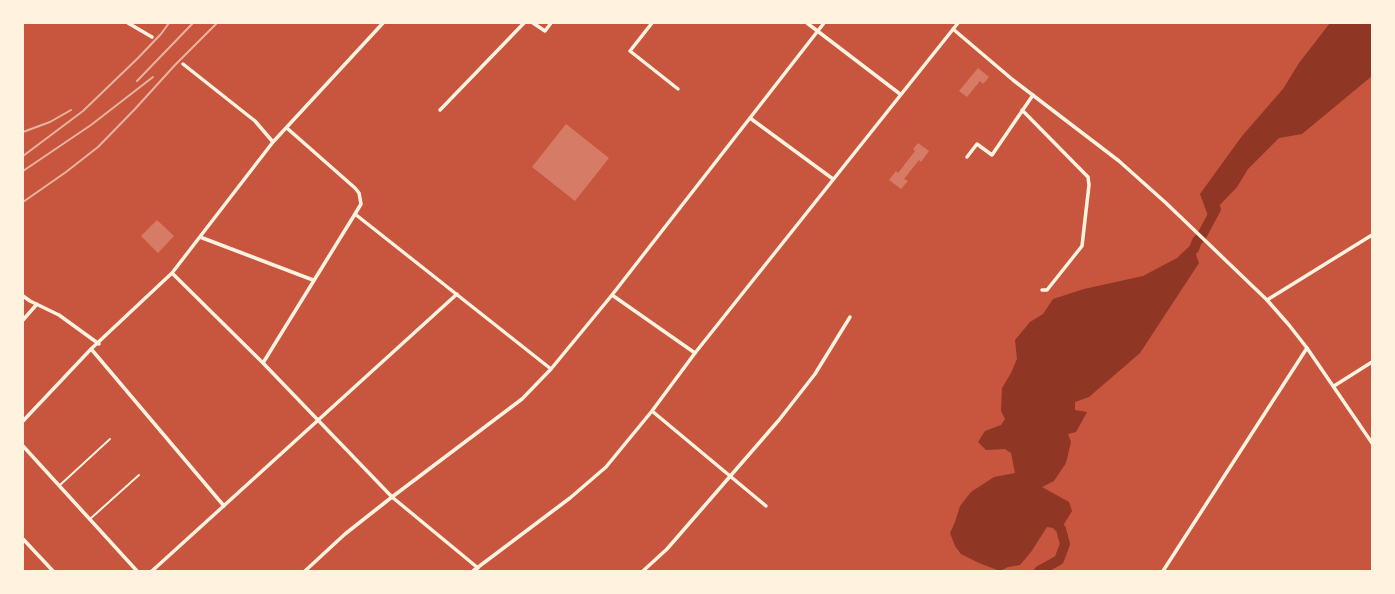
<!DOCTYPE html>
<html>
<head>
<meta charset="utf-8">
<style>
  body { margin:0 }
  #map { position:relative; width:1395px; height:594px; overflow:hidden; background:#c8553d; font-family:Ubuntu,sans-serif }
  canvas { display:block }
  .frame { position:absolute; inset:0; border:24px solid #fff3e0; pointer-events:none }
</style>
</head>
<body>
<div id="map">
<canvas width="1395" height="594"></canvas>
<div class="frame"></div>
</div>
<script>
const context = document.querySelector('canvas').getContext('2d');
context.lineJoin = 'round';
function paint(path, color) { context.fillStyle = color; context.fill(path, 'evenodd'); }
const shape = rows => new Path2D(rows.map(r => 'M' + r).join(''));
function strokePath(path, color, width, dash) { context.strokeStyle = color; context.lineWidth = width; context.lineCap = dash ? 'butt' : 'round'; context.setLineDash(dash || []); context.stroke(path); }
paint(shape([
  [1330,23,1372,23,1372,76,1302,134,1279,138,1248,169,1237,187,1217,208,1210,221,1200,194,1242,136,1283,89,1299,63],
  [1194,249,1199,263,1140,353,1089,397,1075,402,1075,410,1087,412,1076,432,1068,434,1071,442,1066,463,1054,481,1042,487,1069,502,1072,511,1061,529,1047,527,1031,552,1020,565,1008,567,1000,571,979,563,961,554,955,546,950,533,955,522,960,506,971,492,994,477,1015,473,1011,453,1005,449,986,450,978,442,985,431,1001,425,1005,419,1001,411,1002,388,1011,373,1017,359,1015,340,1030,322,1043,314,1053,299,1084,289,1143,276]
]), '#8f3625');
strokePath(shape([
  [1183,259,1194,249,1197,241,1201,237,1216,209],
  [1039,571,1059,560,1065,544,1061,529,1051,519]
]), '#8f3625', 10);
paint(shape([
  [978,68,989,77,983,84,980,81,967,97,959,91],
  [566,124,609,158,575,201,532,167],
  [918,143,929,151,921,162,919,160,904,179,908,181,901,189,889,180,896,171,898,173,915,151,913,149],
  [157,220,174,236,158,253,141,236]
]), '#d67c66');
strokePath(shape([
  [60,485,110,439],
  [90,519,139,475]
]), '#fff3e0', 2);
strokePath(shape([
  [128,23,152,37],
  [533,23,545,31,551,23],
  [652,23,630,51,678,89],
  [183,64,255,121,273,142],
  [440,110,524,23],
  [1022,110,1088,177,1089,185,1082,246,1047,290,1042,290],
  [750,118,833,179],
  [288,129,355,188,359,193,361,204,355,214,551,369],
  [967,157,977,144,992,155,1033,95],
  [200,237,313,280],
  [172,273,263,363,392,497,478,568],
  [612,295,695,353],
  [23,296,30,301,59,315,99,344],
  [1267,300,1372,235],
  [23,320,37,304],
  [92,350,224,506],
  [263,363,355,214],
  [1334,386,1372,362],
  [652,411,766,506],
  [23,421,91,349,172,273,273,142,383,23],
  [23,446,137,571],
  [23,539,53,571],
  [152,571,457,294],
  [305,571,345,534,392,497,522,399,551,369,612,295,824,23],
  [643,571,667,549,779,420,815,374,850,317],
  [1163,571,1307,348]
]), '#fff3e0', 3.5);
strokePath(shape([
  [807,23,900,94],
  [953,29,1013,80,1119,161,1166,203,1267,300,1289,325,1307,348,1372,443],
  [473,571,570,498,606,467,652,411,695,353,958,23]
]), '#fff3e0', 3.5);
strokePath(shape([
  [137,81,193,23],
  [23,132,50,122,71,110],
  [23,156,83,111,138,58,161,34,169,23],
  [23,171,91,125,153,77],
  [23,202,66,172,98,147,135,109,175,65,217,23]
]), '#e9b49f', 2);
</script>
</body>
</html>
